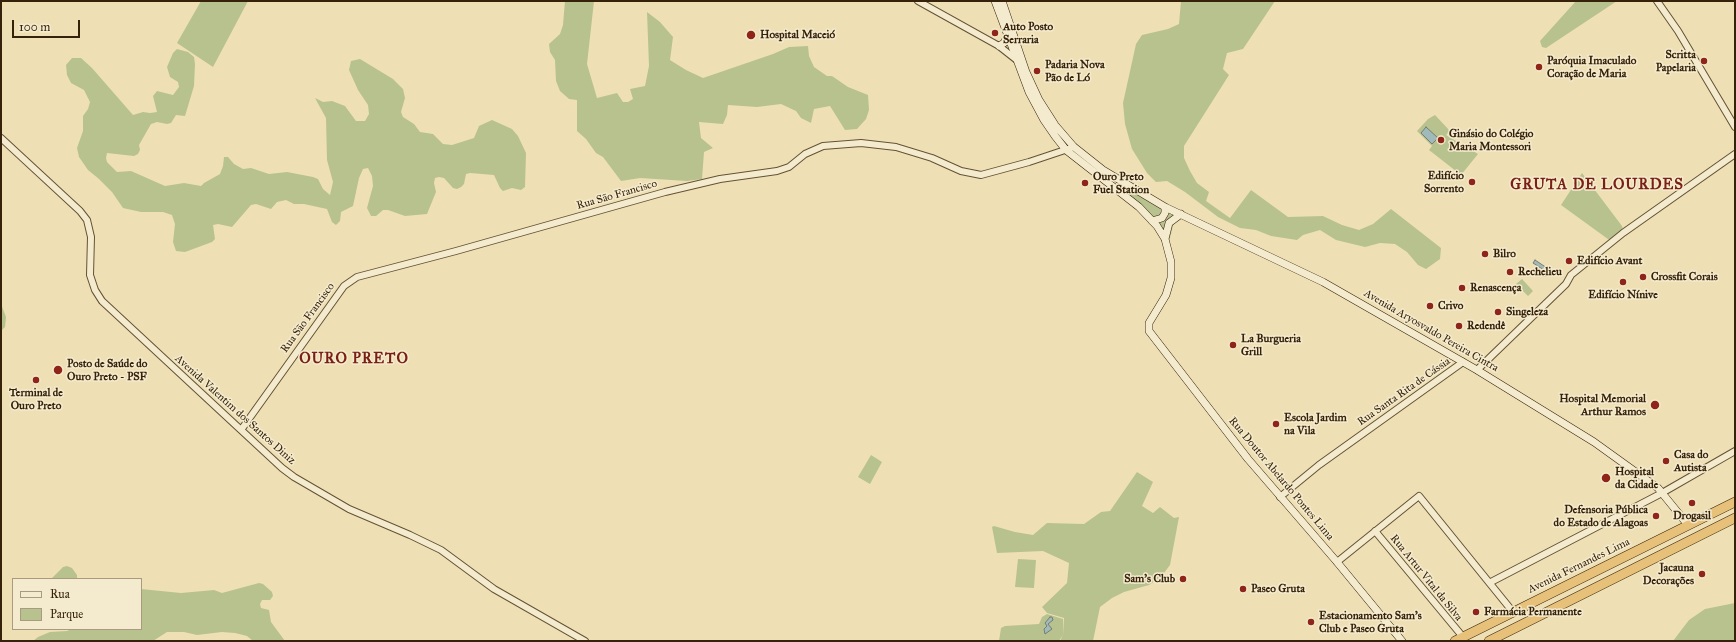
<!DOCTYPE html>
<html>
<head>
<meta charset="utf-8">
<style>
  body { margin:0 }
  #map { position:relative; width:1736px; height:642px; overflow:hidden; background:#eee0b4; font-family:"IM FELL Great Primer",serif }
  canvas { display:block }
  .frame { position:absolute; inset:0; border:2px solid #36220a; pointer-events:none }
  .legend { position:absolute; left:12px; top:578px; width:130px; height:52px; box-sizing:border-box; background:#f4ebce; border:1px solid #a89b80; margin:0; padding:5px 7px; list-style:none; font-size:12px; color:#36220a }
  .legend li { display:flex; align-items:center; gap:8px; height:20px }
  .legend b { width:20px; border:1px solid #a89b80 }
  .scale { position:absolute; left:12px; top:20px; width:68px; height:18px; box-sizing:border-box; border:2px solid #36220a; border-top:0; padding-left:5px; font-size:12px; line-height:14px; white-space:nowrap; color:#36220a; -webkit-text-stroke:3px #f4ebce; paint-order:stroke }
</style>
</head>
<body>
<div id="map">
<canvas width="1736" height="642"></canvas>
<div class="frame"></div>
<ul class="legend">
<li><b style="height:5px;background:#f4ebce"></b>Rua</li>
<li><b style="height:11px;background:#b8c28e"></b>Parque</li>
</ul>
<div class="scale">100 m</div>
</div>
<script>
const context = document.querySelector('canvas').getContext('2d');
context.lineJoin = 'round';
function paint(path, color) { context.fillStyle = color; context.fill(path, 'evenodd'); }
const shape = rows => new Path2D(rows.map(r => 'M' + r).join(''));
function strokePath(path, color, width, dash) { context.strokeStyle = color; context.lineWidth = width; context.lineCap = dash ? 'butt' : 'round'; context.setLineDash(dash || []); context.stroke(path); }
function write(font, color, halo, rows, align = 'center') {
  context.font = font + ' "IM FELL Great Primer",serif'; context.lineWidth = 3; context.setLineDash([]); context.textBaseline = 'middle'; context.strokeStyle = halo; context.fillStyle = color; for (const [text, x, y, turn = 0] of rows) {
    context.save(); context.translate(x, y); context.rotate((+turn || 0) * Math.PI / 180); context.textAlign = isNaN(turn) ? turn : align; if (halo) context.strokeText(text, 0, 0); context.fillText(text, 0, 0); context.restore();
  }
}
paint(shape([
  [201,1,248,1,213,67,177,43],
  [565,1,594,1,587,64,597,98,617,93,623,102,628,102,633,99,630,89,645,86,649,66,647,12,660,22,673,37,670,60,686,70,703,78,773,54,789,47,808,46,809,56,814,67,827,76,832,76,848,87,868,95,869,110,866,119,857,129,845,130,830,106,814,109,811,123,801,118,796,111,781,104,757,107,728,105,727,115,723,124,699,122,701,138,713,148,704,152,702,179,687,181,640,178,621,181,603,157,596,153,586,139,577,131,577,100,569,99,560,91,556,81,555,60,550,52,549,44,560,34,563,25],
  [1181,1,1275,1,1243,49,1227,53,1223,69,1229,75,1184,146,1184,158,1190,171,1197,183,1209,192,1206,201,1230,218,1251,190,1288,217,1323,216,1342,225,1359,230,1373,224,1391,209,1441,248,1440,259,1426,269,1418,265,1407,252,1395,244,1380,243,1365,247,1336,240,1320,230,1303,235,1297,240,1271,236,1256,230,1240,228,1218,217,1185,192,1167,181,1156,182,1147,173,1132,149,1125,124,1123,103,1136,44,1142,35,1168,29,1179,24],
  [1576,1,1617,1,1546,48,1542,47,1540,41],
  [177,49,188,52,194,57,195,64,194,86,185,116,176,115,171,123,167,124,157,122,151,124,139,145,140,150,138,154,134,156,107,153,106,158,107,162,117,172,131,171,165,186,184,183,201,186,204,183,220,174,223,166,224,157,228,157,234,164,243,169,251,168,269,174,287,172,313,177,318,179,323,189,330,195,333,182,327,160,326,118,315,98,323,102,332,101,345,106,356,121,365,121,369,114,368,105,358,90,349,70,351,61,360,59,393,79,403,89,405,98,401,112,403,117,414,124,420,132,433,134,443,144,452,145,474,138,479,126,492,120,512,129,518,136,526,153,525,187,521,190,512,188,503,191,500,188,494,175,470,173,466,174,464,184,461,187,457,189,453,188,444,178,439,177,435,178,434,183,436,192,427,214,405,216,388,210,383,210,376,216,371,216,367,208,373,186,372,176,368,168,363,169,359,178,353,206,341,212,340,221,336,225,332,222,327,209,304,204,294,204,286,200,277,202,271,209,256,204,251,205,232,227,218,224,213,225,215,239,212,242,185,252,176,251,173,242,175,224,172,215,163,212,141,212,123,208,112,192,99,179,88,170,79,157,77,148,83,131,83,116,88,109,90,102,84,90,71,83,67,75,66,65,72,58,81,58,92,68,133,115,143,112,150,113,157,112,153,96,157,91,173,95,179,87,178,82,170,77,167,67,173,53],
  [1435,115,1450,131,1446,135,1478,154,1461,175,1429,150,1432,146,1417,131,1428,119],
  [1582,173,1622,226,1624,234,1612,242,1561,205],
  [1119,183,1166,209,1178,218,1174,222,1169,242,1116,185],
  [1522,279,1533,291,1528,296,1516,284],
  [1,304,6,317,5,327,1,331],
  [871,455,882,462,870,484,858,477],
  [1137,472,1153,482,1142,506,1153,513,1160,507,1174,518,1179,517,1170,565,1161,577,1149,585,1124,592,1112,598,1100,607,1093,641,1060,641,1063,635,1064,618,1047,613,1042,607,1067,583,1069,563,1043,551,997,553,992,527,994,526,1015,532,1033,535,1047,523,1084,524,1101,512,1110,511],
  [1018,559,1036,560,1034,588,1015,587],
  [67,566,72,568,77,575,77,579,51,579,63,567],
  [259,583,263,584,272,592,273,596,270,600,262,600,260,604,261,608,269,610,271,622,285,641,253,641,247,636,235,633,222,632,197,635,184,632,167,632,153,641,33,641,38,637,50,632,67,631,72,629,141,629,141,589,181,593,214,590,222,593],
  [1735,603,1735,641,1673,641,1689,620,1705,609],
  [1047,614,1063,619,1063,635,1059,641,999,641,1001,628,1005,626,1039,624,1042,617]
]), '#b8c28e');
const water = shape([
  [1426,127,1438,138,1432,144,1421,133,1426,127],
  [1535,260,1550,270,1547,276,1543,276,1544,270,1533,263,1535,260],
  [1050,617,1052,617,1053,620,1048,624,1052,629,1045,634,1044,629,1047,626,1045,623,1050,617]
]);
paint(water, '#a0bab9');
strokePath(water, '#767d73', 1);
const tertiary = shape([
  [918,1,999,46,1018,61],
  [1657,1,1678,31,1735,127],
  [1,138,80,211,87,220,91,237,90,275,95,290,102,301,282,468,294,477,349,509,410,535,441,550,494,589,585,641],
  [1477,370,1566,284,1571,275,1623,233,1735,154],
  [241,430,344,286,357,277,456,251,665,192,720,179,777,171,789,167,805,154,823,146,861,143,896,147,932,158,961,171,981,175,1029,162,1074,147],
  [1280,497,1319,465,1463,362],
  [1375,531,1463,637],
  [1337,562,1419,496,1513,612],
  [1491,582,1662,493,1735,451]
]);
const secondary = shape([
  [995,1,1029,92,1044,120,1055,136,1066,150,1139,207,1157,226,1165,239,1171,262,1171,278,1166,295,1149,323,1149,331,1248,459,1337,562,1402,641],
  [1002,1,1026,72,1039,100,1055,125,1074,147,1103,170,1165,207,1323,282,1477,370,1594,442,1658,488,1688,525],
  [999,46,1004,43,1007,37],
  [1152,221,1162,218,1165,213,1165,207],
  [1165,239,1169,223,1181,214]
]);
const trunk = shape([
  [1455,641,1735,502],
  [1489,641,1735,518]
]);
strokePath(tertiary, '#645234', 8);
strokePath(secondary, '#36220a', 8);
strokePath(trunk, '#36220a', 10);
strokePath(tertiary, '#f4ebce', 6);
strokePath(secondary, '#f4ebce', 7);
strokePath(trunk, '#e7c07a', 9);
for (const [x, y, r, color] of [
  [995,33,4,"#8f2418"],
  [751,35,5,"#8f2418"],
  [1704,61,4,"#8f2418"],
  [1539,67,4,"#8f2418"],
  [1037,71,4,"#8f2418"],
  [1441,140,4,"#8f2418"],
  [1472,182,4,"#8f2418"],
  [1085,183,4,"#8f2418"],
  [1485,254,4,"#8f2418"],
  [1569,261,4,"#8f2418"],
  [1510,272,4,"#8f2418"],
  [1643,277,4,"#8f2418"],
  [1623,282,4,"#8f2418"],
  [1462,288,4,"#8f2418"],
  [1430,306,4,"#8f2418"],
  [1498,312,4,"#8f2418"],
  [1459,326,4,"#8f2418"],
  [1233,345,4,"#8f2418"],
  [58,370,5,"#8f2418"],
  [36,380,4,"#8f2418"],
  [1655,405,5,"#8f2418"],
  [1276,424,4,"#8f2418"],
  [1666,461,4,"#8f2418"],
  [1606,478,5,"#8f2418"],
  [1692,503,4,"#8f2418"],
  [1656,516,4,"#8f2418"],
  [1702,574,4,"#8f2418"],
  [1183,579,4,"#8f2418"],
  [1243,589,4,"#8f2418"],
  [1476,612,4,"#8f2418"],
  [1311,622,4,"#8f2418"]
]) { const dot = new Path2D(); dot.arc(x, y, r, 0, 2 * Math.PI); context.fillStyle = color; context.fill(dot); strokePath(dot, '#f4ebce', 1.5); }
write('bold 11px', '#36220a', '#f4ebce', [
  ["Auto Posto",1003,27],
  ["Serraria",1003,40],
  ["Hospital Maceió",760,35],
  ["Scritta",1696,55,"right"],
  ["Papelaria",1696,68,"right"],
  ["Paróquia Imaculado",1547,61],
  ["Coração de Maria",1547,74],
  ["Padaria Nova",1045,65],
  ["Pão de Ló",1045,78],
  ["Ginásio do Colégio",1449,134],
  ["Maria Montessori",1449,147],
  ["Edifício",1464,176,"right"],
  ["Sorrento",1464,189,"right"],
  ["Ouro Preto",1093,177],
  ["Fuel Station",1093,190],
  ["Bilro",1493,254],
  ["Edifício Avant",1577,261],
  ["Rechelieu",1518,272],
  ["Crossfit Corais",1651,277],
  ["Renascença",1470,288],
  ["Edifício Nínive",1623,295,"center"],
  ["Crivo",1438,306],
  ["Singeleza",1506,312],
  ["Redendê",1467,326],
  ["La Burgueria",1241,339],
  ["Grill",1241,352],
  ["Posto de Saúde do",67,364],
  ["Ouro Preto - PSF",67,377],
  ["Terminal de",36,393,"center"],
  ["Ouro Preto",36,406,"center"],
  ["Hospital Memorial",1646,399,"right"],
  ["Arthur Ramos",1646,412,"right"],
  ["Escola Jardim",1284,418],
  ["na Vila",1284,431],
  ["Casa do",1674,455],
  ["Autista",1674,468],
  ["Hospital",1615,472],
  ["da Cidade",1615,485],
  ["Defensoria Pública",1648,510,"right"],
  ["do Estado de Alagoas",1648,523,"right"],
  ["Drogasil",1692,516,"center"],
  ["Jacauna",1694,568,"right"],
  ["Decorações",1694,581,"right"],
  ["Sam's Club",1175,579,"right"],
  ["Paseo Gruta",1251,589],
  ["Farmácia Permanente",1484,612],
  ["Estacionamento Sam's",1319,616],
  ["Club e Paseo Gruta",1319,629]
], 'left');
write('11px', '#36220a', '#f4ebce', [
  ["Rua São Francisco",617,195,-16],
  ["Rua São Francisco",308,318,-54],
  ["Avenida Aryosvaldo Pereira Cintra",1431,331,30],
  ["Rua Santa Rita de Cássia",1404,392,-35],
  ["Avenida Valentim dos Santos Diniz",235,410,42],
  ["Rua Doutor Abelardo Pontes Lima",1281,479,50],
  ["Avenida Fernandes Lima",1579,566,-26],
  ["Rua Artur Vital da Silva",1426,578,51]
]);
context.letterSpacing = '1px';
write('bold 15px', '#7a1f14', '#f4ebce', [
  ["GRUTA DE LOURDES",1597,185],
  ["OURO PRETO",354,359]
]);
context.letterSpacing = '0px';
</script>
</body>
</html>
